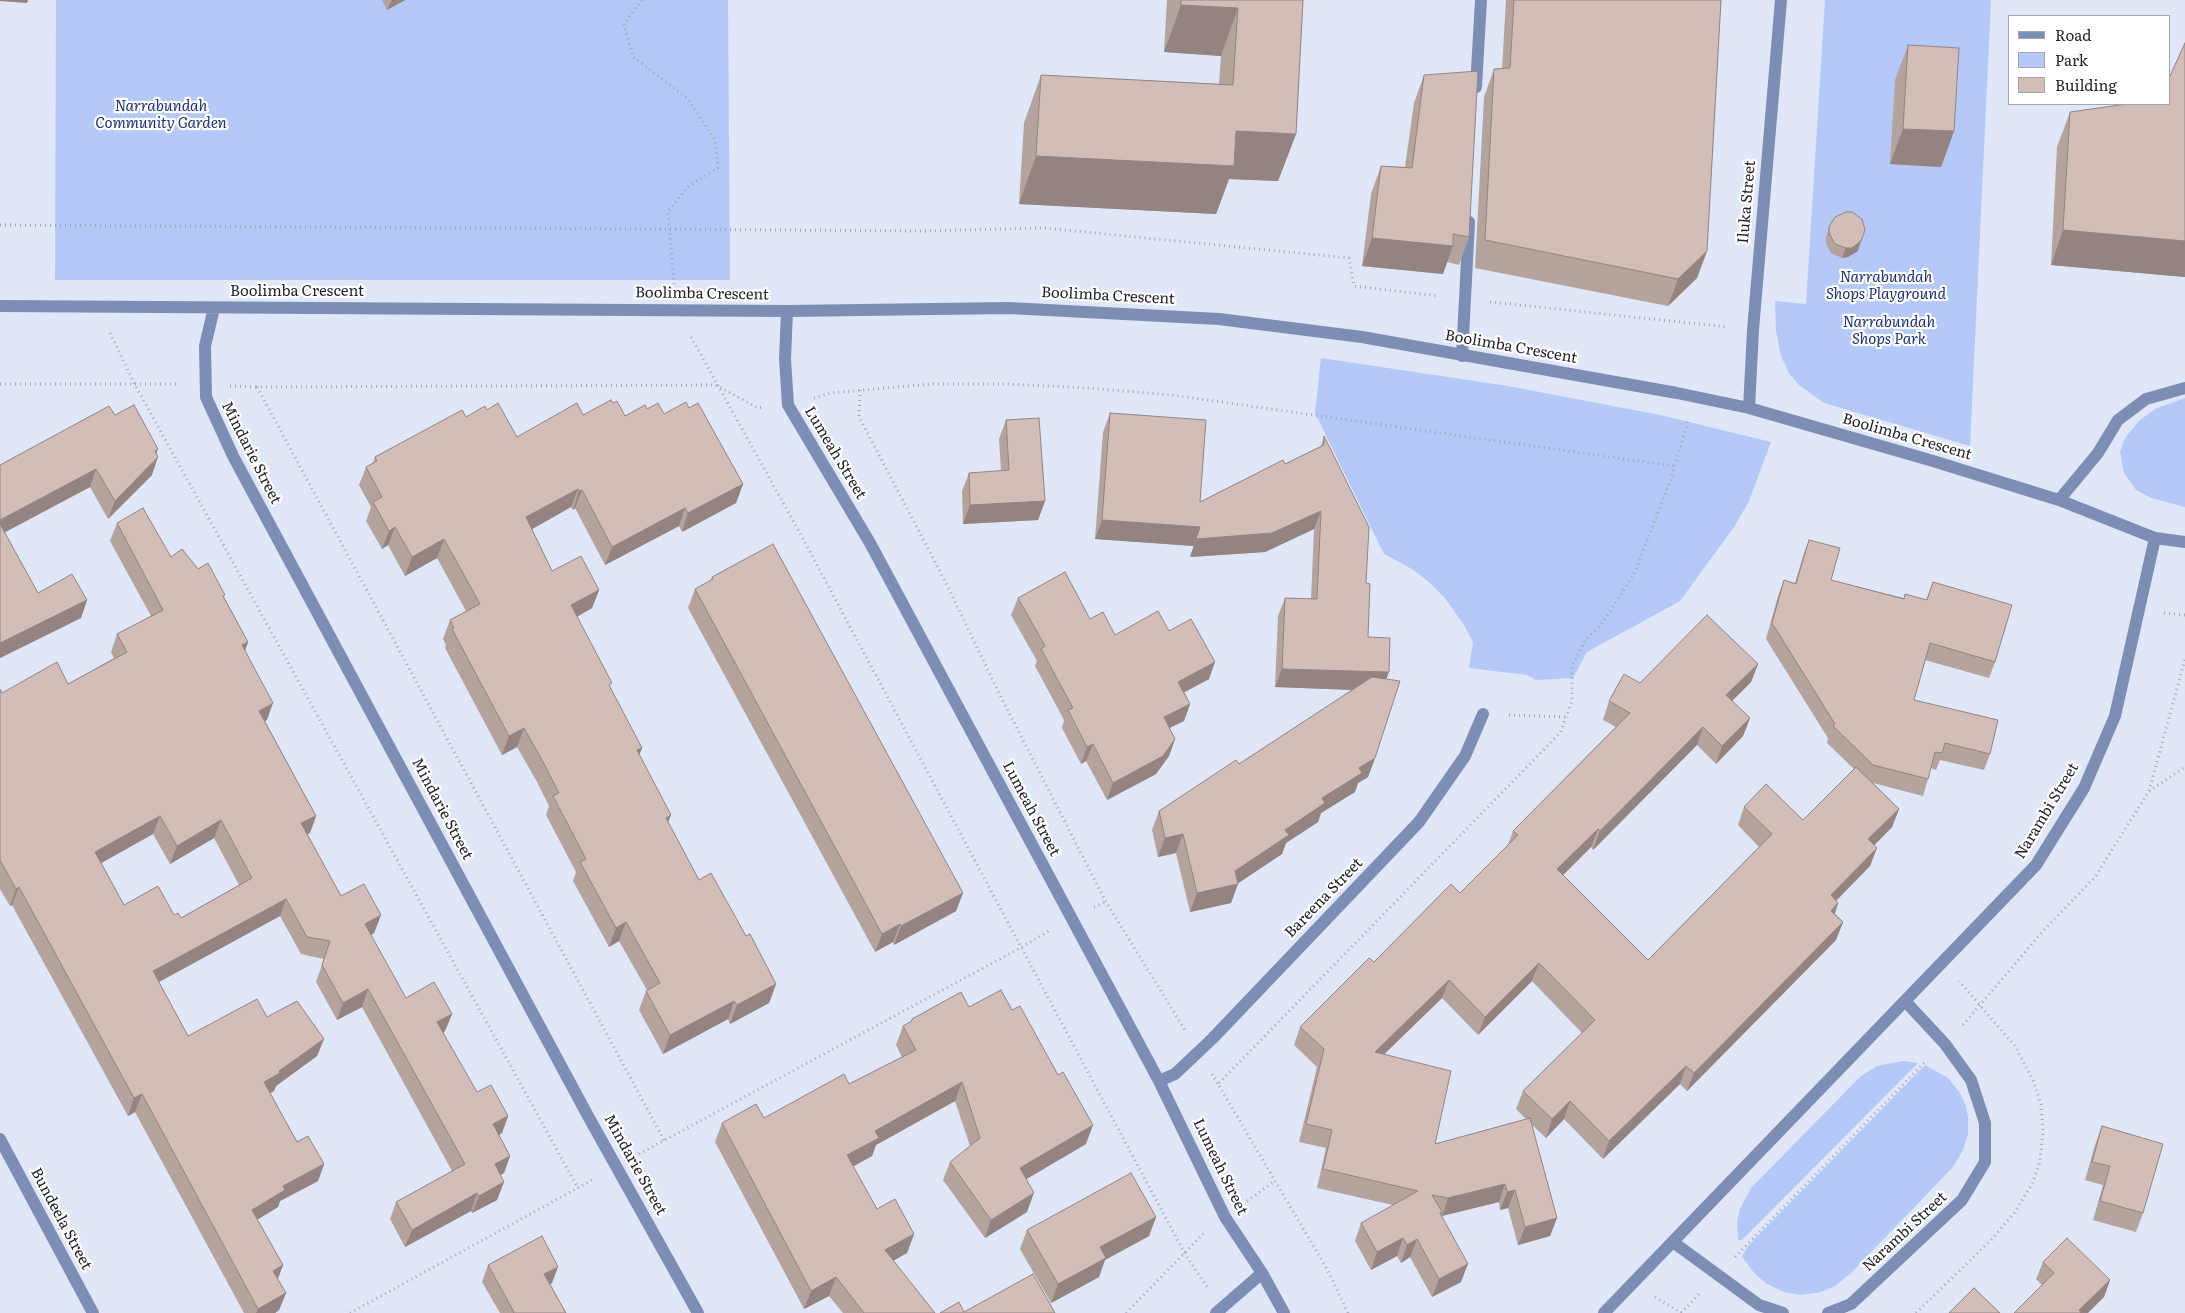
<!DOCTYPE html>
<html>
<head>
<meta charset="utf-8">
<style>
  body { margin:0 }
  #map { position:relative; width:2185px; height:1313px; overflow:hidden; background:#dfe7f8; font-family:Literata,serif }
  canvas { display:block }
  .legend { position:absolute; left:2008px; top:15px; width:162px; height:90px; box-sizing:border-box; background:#fff; border:1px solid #a5a6a9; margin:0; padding:6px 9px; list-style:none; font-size:15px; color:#1e2127 }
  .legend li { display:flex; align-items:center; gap:10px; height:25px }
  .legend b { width:25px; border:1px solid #a5a6a9 }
</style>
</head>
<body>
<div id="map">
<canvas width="2185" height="1313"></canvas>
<ul class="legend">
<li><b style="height:6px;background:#7d8eb4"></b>Road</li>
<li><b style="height:14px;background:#b4c9f7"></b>Park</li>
<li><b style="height:14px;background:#d2bdb8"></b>Building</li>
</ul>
</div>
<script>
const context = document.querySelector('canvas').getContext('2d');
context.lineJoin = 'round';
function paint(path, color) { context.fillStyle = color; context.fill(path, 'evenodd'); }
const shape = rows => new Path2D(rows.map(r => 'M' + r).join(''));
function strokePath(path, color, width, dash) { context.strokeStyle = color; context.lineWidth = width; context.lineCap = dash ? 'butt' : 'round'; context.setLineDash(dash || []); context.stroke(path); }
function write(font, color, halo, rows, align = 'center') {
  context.font = font + ' Literata,serif'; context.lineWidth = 4.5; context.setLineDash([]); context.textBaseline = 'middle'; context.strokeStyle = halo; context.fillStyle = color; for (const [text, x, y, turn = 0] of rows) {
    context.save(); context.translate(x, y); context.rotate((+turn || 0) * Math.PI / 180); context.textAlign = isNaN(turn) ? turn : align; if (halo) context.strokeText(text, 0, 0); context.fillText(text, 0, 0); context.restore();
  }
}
paint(shape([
  [56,0,728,0,730,280,55,280],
  [1825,0,1991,0,1970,446,1824,403,1799,385,1789,373,1781,356,1776,331,1775,301,1806,304],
  [1321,358,1508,386,1660,415,1771,442,1749,501,1734,527,1680,601,1587,652,1573,678,1536,680,1527,675,1469,668,1473,642,1464,625,1444,597,1429,582,1412,569,1384,554,1315,413],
  [2185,398,2185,507,2151,498,2136,490,2124,473,2120,452,2125,438,2139,421,2155,409],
  [1903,1061,1918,1063,1742,1240,1738,1240,1737,1222,1740,1209,1751,1188,1861,1076,1877,1066],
  [1925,1065,1948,1078,1960,1093,1966,1106,1968,1117,1968,1134,1963,1150,1953,1167,1851,1273,1835,1286,1821,1292,1801,1295,1784,1292,1767,1284,1755,1274,1743,1258,1742,1256,1748,1246]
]), '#b4c9f7');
strokePath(shape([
  [642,0,624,24,633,57,687,98,715,140,718,168,689,186,668,211,674,284],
  [0,225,782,230,922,231,1044,228,1349,258,1354,286,1439,296],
  [1490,302,1728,327],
  [110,333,134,383,578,1188],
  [691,337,801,535,1185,1254,1207,1287],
  [0,384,179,384],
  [230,386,257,387],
  [860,390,859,417,943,577,1000,695,1106,902,1185,1030],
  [814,398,831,393,930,384,1006,384,1088,388,1172,395,1674,466],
  [2164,613,2185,615],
  [1509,715,1567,717],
  [2149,791,2185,659],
  [1094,907,1106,902],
  [1963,1025,2043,931,2095,877,2149,791,2185,767],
  [1212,1074,1218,1084],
  [664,1140,257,387,716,385,758,408,764,407],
  [639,1154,1022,947,1049,931],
  [1247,1201,1275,1181],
  [1735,1257,1926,1061],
  [1655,1297,1682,1313],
  [350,1313,594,1179],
  [1126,1313,1204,1233],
  [1348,1313,1327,1269,1218,1084,1560,733,1572,701,1572,665,1586,639,1601,625,1634,574,1671,479,1688,421],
  [1681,1313,1699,1294],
  [1916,1313,1991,1240,2015,1212,2032,1184,2040,1162,2043,1130,2041,1104,2033,1080,2015,1046,1959,981]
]), '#a0a7b4', 3, [1, 4]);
strokePath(shape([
  [1476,87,1481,0],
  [1462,356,1469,222]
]), '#7d8eb4', 12);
strokePath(shape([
  [0,306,787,311,1009,308,1219,319,1362,337,1677,393,1749,408,1933,461,2059,500,2155,538,2185,542],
  [214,308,205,346,206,397,233,456,588,1116,698,1313],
  [787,311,785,359,788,405,870,543,1159,1081,1225,1217,1262,1273,1284,1313],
  [1749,408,1753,330,1781,0],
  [2059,500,2098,453,2118,420,2146,399,2185,388],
  [1159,1081,1175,1074,1213,1038,1419,822,1465,756,1483,714],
  [0,1139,93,1313],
  [1673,1242,1759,1305,1783,1313],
  [1216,1313,1262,1273],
  [1604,1313,2036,865,2084,788,2115,716,2155,538],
  [1828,1313,1851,1304,1962,1200,1985,1162,1985,1123,1971,1080,1945,1044,1905,1001]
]), '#7d8eb4', 12);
paint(shape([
  [382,0,405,0,387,10],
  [1167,0,1303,0,1296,134,1278,181,1229,179,1216,214,1019,204,1024,123,1041,75,1219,84,1221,56,1164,52],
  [1506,0,1721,0,1707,251,1697,278,1668,306,1475,268,1484,97,1494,69,1502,69],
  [1908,45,1954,131,1941,167,1890,164,1895,80],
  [1424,75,1469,237,1459,265,1447,262,1443,274,1362,266,1371,194,1381,166,1405,167,1414,103],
  [2169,104,2185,277,2051,265,2057,147,2070,112],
  [1829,227,1858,251,1848,257,1842,258,1831,253,1826,243,1826,237],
  [613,403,625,416,647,409,664,414,689,408,743,484,736,503,682,532,679,526,605,565,575,508,573,510,571,507,532,529,552,571,599,590,592,608,577,617,610,688,642,748,639,755,671,815,668,822,699,880,746,936,776,984,769,1003,730,1024,728,1019,663,1054,639,1010,646,991,647,990,619,941,609,947,573,881,576,872,546,815,549,806,536,780,517,747,502,755,445,648,446,645,443,639,450,620,466,611,437,558,405,576,388,545,382,549,366,521,371,507,359,485,366,467,373,463,375,457,466,417,487,410,517,437,583,415],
  [1110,413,1200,502,1285,464,1321,446,1324,436,1366,583,1368,637,1386,679,1375,758,1368,777,1358,783,1355,792,1321,813,1318,822,1286,843,1282,854,1238,883,1231,903,1190,912,1176,853,1158,857,1152,830,1159,811,1239,764,1352,690,1275,687,1278,616,1285,598,1311,599,1314,529,1265,552,1190,557,1194,546,1095,539,1103,432],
  [115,415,152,475,108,519,90,487,4,532,38,593,87,600,81,618,0,658,0,465],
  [1006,420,1045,501,1038,520,963,524,962,491,969,473,1001,471,999,439],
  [117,523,171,557,198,569,224,597,248,642,245,650,267,720,265,721,316,816,310,833,307,834,341,896,381,915,374,933,371,935,406,998,452,1014,445,1031,443,1033,477,1092,508,1116,502,1133,499,1135,510,1156,504,1173,500,1175,497,1200,472,1213,471,1211,405,1247,390,1219,396,1202,452,1171,362,1007,337,1020,316,982,324,959,301,954,280,916,159,982,188,1036,267,1017,324,1039,317,1056,276,1086,274,1091,270,1093,297,1142,324,1164,318,1181,280,1201,278,1207,257,1220,283,1265,278,1279,286,1293,279,1310,275,1313,244,1313,135,1112,128,1116,12,905,10,906,0,889,0,689,2,693,68,684,114,658,111,652,117,634,151,616,110,541],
  [153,834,170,864,214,838,239,885,181,918,174,915,124,905,101,863],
  [1809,540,1831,580,1904,598,1926,600,1933,582,1995,662,1989,678,1925,660,1914,700,1990,754,1984,770,1940,760,1936,770,1931,768,1928,779,1923,796,1873,783,1899,809,1892,827,1874,845,1870,866,1836,901,1838,903,1835,914,1843,922,1836,940,1687,1091,1680,1084,1603,1159,1564,1119,1546,1138,1531,1124,1557,1218,1550,1236,1518,1245,1508,1208,1500,1210,1499,1202,1441,1216,1461,1282,1432,1297,1410,1257,1401,1263,1397,1256,1371,1270,1355,1241,1361,1223,1393,1205,1317,1188,1326,1148,1299,1142,1317,1067,1294,1045,1300,1027,1374,962,1460,893,1508,845,1513,831,1616,727,1603,720,1609,701,1640,683,1758,664,1751,682,1732,701,1750,718,1743,736,1716,764,1697,745,1593,850,1591,847,1563,875,1648,960,1759,847,1738,825,1744,807,1803,820,1854,769,1827,743,1828,738,1766,639,1778,596,1784,580,1795,583,1803,556],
  [1532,981,1582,1033,1523,1091,1516,1109,1526,1119,1435,1144,1384,1054,1442,998,1478,1035],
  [712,577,963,893,956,911,894,945,893,942,875,952,688,608,695,589,710,581],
  [1018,598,1090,619,1115,635,1169,631,1209,679,1184,692,1190,704,1184,721,1169,728,1175,739,1169,756,1156,774,1107,800,1086,761,1081,764,1062,728,1064,720,1035,666,1037,661,1011,615],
  [969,1007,1086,1144,1026,1179,1027,1212,985,1238,943,1180,950,1162,970,1146,955,1101,876,1145,872,1156,853,1166,877,1209,914,1234,907,1253,893,1261,935,1313,843,1313,829,1296,804,1309,715,1142,722,1123,764,1118,849,1084,902,1057,896,1045,903,1026,911,1022,912,1019],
  [2102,1126,2143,1213,2136,1232,2093,1220,2103,1185,2085,1180,2095,1145],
  [1156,1217,1149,1236,1105,1260,1099,1277,1051,1303,1020,1249,1027,1230],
  [2043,1262,2110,1280,2104,1297,2042,1285,2036,1279],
  [488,1265,552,1283,550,1284,566,1313,500,1313,482,1282]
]), '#b5a39e');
paint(shape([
  [0,0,28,0,27,3,0,1],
  [392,0,405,0,387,10,391,1],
  [1181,5,1238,8,1221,56,1164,52],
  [1903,129,1954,131,1941,167,1890,164],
  [1236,131,1296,134,1278,181,1229,179,1216,214,1019,204,1036,156],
  [2063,230,2185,241,2185,277,2051,265],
  [1372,238,1453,246,1443,274,1362,266],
  [1861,241,1858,251,1848,257,1842,258,1846,248],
  [1707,251,1697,278,1668,306,1678,279],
  [158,449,153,463,158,457,152,475,108,519,115,501,155,451],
  [96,469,90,487,0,535,0,520],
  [743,484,736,503,682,532,688,513],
  [578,489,571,507,520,536,526,517],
  [582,490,575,508,573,510,579,491],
  [1045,501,1038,520,963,524,970,505],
  [685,508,679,526,605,565,612,547],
  [1321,511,1314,529,1265,552,1190,557,1196,539],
  [1102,520,1200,527,1194,546,1095,539],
  [395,527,388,545,382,549,389,531],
  [444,539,437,558,405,576,412,557],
  [599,590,592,608,564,624,571,605],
  [87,600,81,618,0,658,0,643],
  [248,642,242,660,242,645],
  [1215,662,1209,679,1172,699,1178,682],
  [1758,664,1751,682,1720,713,1726,695],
  [1282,669,1389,672,1382,691,1275,687],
  [273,703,267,720,253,728,259,711],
  [1190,704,1184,721,1157,734,1164,717],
  [1750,718,1743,736,1716,764,1722,746],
  [1703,727,1697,745,1593,850,1600,831],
  [524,728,517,747,502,755,509,736],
  [1175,739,1169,756,1156,774,1107,800,1113,783],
  [1093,744,1086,761,1081,764,1087,747],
  [642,748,635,766,637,750],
  [1375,758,1368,777,1358,783,1355,792,1321,813,1318,822,1286,843,1282,854,1237,884,1238,884,1231,903,1190,912,1197,893,1285,830,1359,768],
  [1899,809,1892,827,1862,858,1868,839],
  [671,815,664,833,666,818],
  [160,816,153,834,89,870,95,852],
  [316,816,310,833,295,841,301,823],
  [221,820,214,838,170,864,177,846],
  [1598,829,1591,847,1551,887,1557,869],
  [1183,834,1176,853,1158,857,1165,838],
  [1877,848,1870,866,1824,913,1831,895],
  [19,887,12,905,10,906,16,889],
  [963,893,956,911,894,945,901,926],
  [286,899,280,916,146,989,153,971],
  [1838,903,1832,921,1831,911],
  [381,915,374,933,359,942,365,924],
  [626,922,619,941,609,947,616,928],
  [1843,922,1836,940,1687,1091,1694,1073],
  [900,924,893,942,875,952,882,934],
  [1539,963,1532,981,1478,1035,1485,1017],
  [1449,980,1442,998,1368,1070,1375,1052],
  [776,984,769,1003,730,1024,737,1005],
  [368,989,362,1007,337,1020,343,1003],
  [734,1001,728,1019,663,1054,670,1035],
  [452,1014,445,1031,430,1039,437,1022],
  [324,1039,317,1056,276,1086,274,1091,258,1100,264,1082,279,1071],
  [1686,1066,1680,1084,1603,1159,1609,1141],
  [962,1082,955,1101,876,1145,872,1156,840,1174,847,1155,875,1131],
  [142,1094,135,1112,128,1116,134,1098],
  [1570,1101,1564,1119,1546,1138,1552,1119],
  [508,1116,502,1133,487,1142,493,1124],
  [1093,1125,1086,1144,1013,1187,1020,1168],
  [510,1156,504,1173,488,1182,495,1164],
  [324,1164,318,1181,280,1201,278,1207,245,1227,252,1210,283,1186],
  [504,1182,497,1200,472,1213,479,1196],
  [1505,1184,1499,1202,1442,1216,1448,1198],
  [1515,1190,1508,1208,1500,1210,1507,1192],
  [477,1193,471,1211,405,1247,412,1230],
  [1034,1193,1027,1212,985,1238,991,1220],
  [1156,1217,1149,1236,1105,1260,1099,1277,1051,1303,1058,1284,1100,1247],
  [1557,1218,1550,1236,1518,1245,1525,1227],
  [914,1234,907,1253,878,1269,885,1250],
  [1403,1238,1397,1256,1371,1270,1377,1252],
  [1417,1239,1410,1257,1401,1263,1407,1245],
  [1468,1264,1461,1282,1432,1297,1439,1279],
  [283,1265,276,1283,273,1271],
  [558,1267,552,1283,538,1291,544,1274],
  [836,1277,829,1296,804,1309,811,1291],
  [2110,1280,2104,1297,2088,1313,2078,1313,2079,1310],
  [286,1293,279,1310,275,1313,256,1313,258,1309]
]), '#938481');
const building = shape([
  [1181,0,1303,0,1296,134,1236,131,1234,166,1036,156,1041,75,1233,85,1238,8,1181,5,1181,0],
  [1514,0,1721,0,1707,251,1678,279,1485,240,1494,69,1510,68,1514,0],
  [2185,43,2185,241,2063,230,2070,112,2127,104,2169,104,2169,78,2185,43],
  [1908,45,1959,48,1954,131,1903,129,1908,45],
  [1478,71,1469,237,1453,234,1453,246,1372,238,1381,166,1412,168,1424,75,1478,71],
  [1846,212,1852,212,1862,219,1865,230,1861,241,1852,248,1846,248,1835,244,1829,233,1829,227,1835,217,1846,212],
  [611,400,613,403,617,401,625,416,645,405,647,409,658,403,664,414,686,402,689,408,698,403,743,484,688,513,685,508,612,547,582,490,579,491,578,489,526,517,552,571,581,556,599,590,571,605,612,683,609,685,642,748,637,750,671,815,666,818,699,880,711,873,746,936,750,934,776,984,737,1005,734,1001,670,1035,646,991,660,983,626,922,616,928,580,862,586,859,553,796,559,793,543,762,524,728,509,736,452,629,454,628,450,620,480,604,444,539,412,557,395,527,389,531,373,502,382,497,366,467,377,461,375,457,462,410,466,417,485,406,487,410,498,403,517,437,577,403,583,415,611,400],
  [134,405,158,449,155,451,158,457,115,501,96,469,0,520,0,465,109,406,115,415,134,405],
  [1110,413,1206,420,1200,502,1283,460,1285,464,1324,445,1324,436,1369,527,1366,583,1370,584,1368,637,1390,638,1389,672,1282,669,1285,598,1317,599,1321,511,1272,533,1196,539,1200,527,1102,520,1110,413],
  [1039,418,1045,501,970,505,969,473,1009,470,1006,420,1039,418],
  [143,508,171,557,182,549,198,569,208,563,225,595,223,596,248,642,242,645,273,703,259,711,316,816,301,823,341,896,364,884,381,915,365,924,406,998,434,982,452,1014,437,1022,477,1092,491,1085,508,1116,493,1124,510,1156,495,1164,504,1182,479,1196,477,1193,412,1230,396,1202,465,1164,368,989,343,1003,322,965,330,941,307,937,286,899,153,971,188,1036,257,999,267,1017,297,1001,324,1039,279,1071,280,1073,264,1082,297,1142,308,1136,324,1164,283,1186,285,1190,252,1210,283,1265,273,1271,286,1293,258,1309,142,1094,134,1098,19,887,16,889,0,860,0,689,2,693,57,662,68,684,127,652,117,634,163,610,117,523,143,508],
  [160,816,177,846,221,820,252,878,181,918,178,913,174,915,158,886,124,905,95,852,160,816],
  [0,524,38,593,72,574,87,600,0,643,0,524],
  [1809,540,1840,548,1831,580,1904,599,1905,594,1927,600,1933,582,2012,605,1995,662,1930,643,1914,700,1998,720,1990,754,1945,743,1942,753,1935,752,1928,779,1873,765,1833,726,1835,724,1772,623,1784,580,1796,584,1809,540],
  [773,544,963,893,901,926,900,924,882,934,695,589,713,579,712,577,773,544],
  [1065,572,1090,619,1103,612,1115,635,1158,611,1169,631,1191,619,1215,662,1178,682,1190,704,1164,717,1175,739,1163,756,1113,783,1093,744,1087,747,1068,710,1073,708,1041,649,1045,646,1018,598,1065,572],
  [1707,615,1758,664,1726,695,1750,718,1722,746,1703,727,1600,831,1598,829,1557,869,1648,960,1772,834,1744,807,1766,784,1803,820,1856,767,1899,809,1868,839,1877,848,1831,895,1838,903,1831,911,1843,922,1694,1073,1686,1066,1609,1141,1570,1101,1552,1119,1523,1091,1595,1020,1539,963,1485,1017,1449,980,1375,1052,1451,1071,1435,1144,1530,1118,1557,1218,1525,1227,1515,1190,1507,1192,1505,1184,1448,1198,1432,1195,1442,1212,1440,1213,1468,1264,1439,1279,1417,1239,1407,1245,1403,1238,1377,1252,1361,1223,1418,1191,1323,1169,1332,1130,1306,1124,1324,1049,1300,1027,1369,958,1374,962,1451,884,1460,893,1518,835,1513,831,1630,713,1609,701,1624,674,1640,683,1707,615],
  [1372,677,1400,681,1375,758,1359,768,1362,773,1322,798,1325,803,1285,830,1289,835,1235,871,1238,884,1197,893,1183,834,1165,838,1159,811,1236,760,1239,764,1372,677],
  [1001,990,1012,1010,1020,1006,1058,1075,1063,1072,1093,1125,1020,1168,1034,1193,991,1220,950,1162,980,1138,962,1082,875,1131,879,1138,847,1155,877,1209,895,1199,914,1234,885,1250,935,1313,864,1313,836,1277,811,1291,722,1123,756,1104,764,1118,844,1074,849,1084,916,1050,903,1026,912,1021,912,1019,961,992,969,1007,1001,990],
  [2102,1126,2163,1144,2143,1213,2100,1201,2110,1166,2092,1162,2102,1126],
  [1131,1173,1156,1217,1100,1247,1106,1258,1058,1284,1027,1230,1131,1173],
  [542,1236,558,1267,544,1274,566,1313,513,1313,514,1312,488,1265,542,1236],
  [2067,1238,2110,1280,2079,1310,2081,1313,2014,1313,2054,1273,2043,1262,2067,1238],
  [1033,1274,1055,1313,940,1313,959,1302,964,1312,1033,1274],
  [1974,1288,2000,1313,1949,1313,1974,1288]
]);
paint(building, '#d2bdb8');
strokePath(building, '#938481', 1);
write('italic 15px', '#1f3470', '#fff', [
  ["Narrabundah",161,107],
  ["Community Garden",161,124],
  ["Narrabundah",1886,278],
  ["Shops Playground",1886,295],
  ["Narrabundah",1889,323],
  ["Shops Park",1889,340]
]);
write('15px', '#1e2127', '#fff', [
  ["Iluka Street",1747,202,-85],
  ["Boolimba Crescent",297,292],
  ["Boolimba Crescent",702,294,1],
  ["Boolimba Crescent",1108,296,3],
  ["Boolimba Crescent",1511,347,10],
  ["Boolimba Crescent",1907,437,16],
  ["Mindarie Street",251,453,63],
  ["Lumeah Street",835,453,59],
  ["Mindarie Street",442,809,62],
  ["Lumeah Street",1031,809,62],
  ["Narambi Street",2047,811,-59],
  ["Bareena Street",1324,898,-46],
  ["Mindarie Street",635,1165,61],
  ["Lumeah Street",1220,1167,64],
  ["Bundeela Street",61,1219,62],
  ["Narambi Street",1905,1232,-43]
]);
</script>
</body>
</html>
